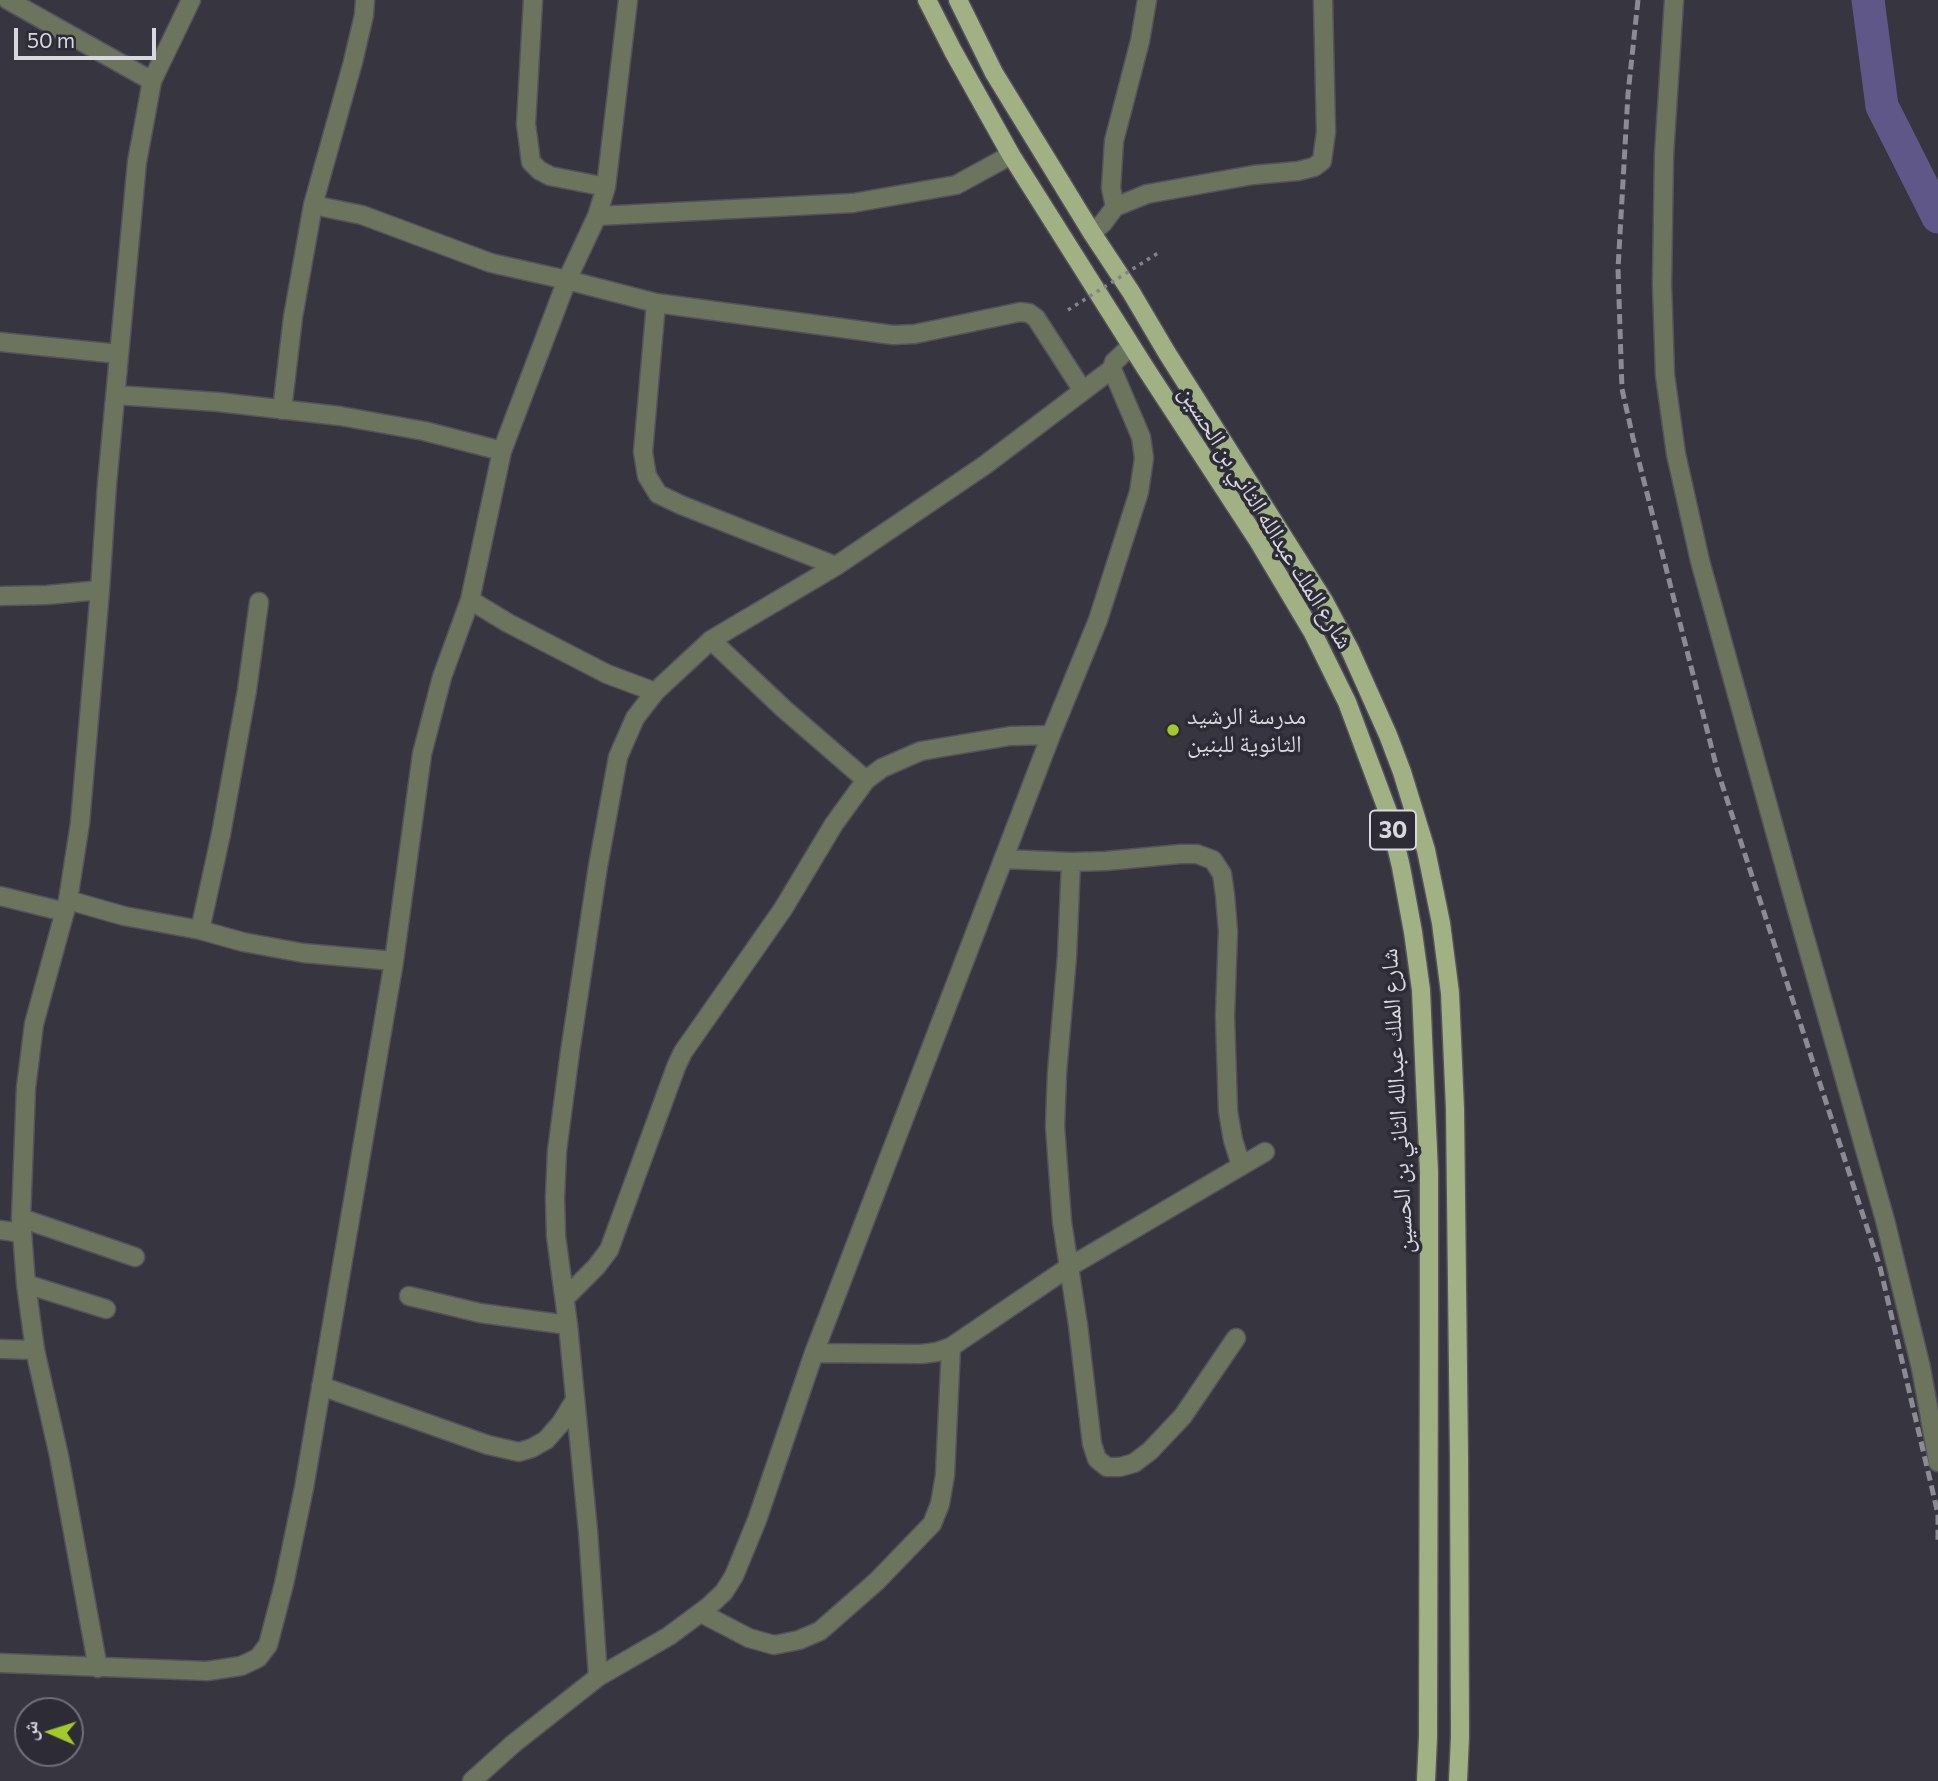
<!DOCTYPE html>
<html>
<head>
<meta charset="utf-8">
<style>
  body { margin:0 }
  #map { position:relative; width:1938px; height:1781px; overflow:hidden; background:#363540; font-family:Commissioner,"Noto Naskh Arabic",sans-serif }
  canvas { display:block }
  .north { position:absolute; left:14px; top:1697px; width:70px; height:70px; box-sizing:border-box; background:#2c2b36; border:2px solid #71707a; border-radius:50%; rotate:273deg; font-size:19px; font-weight:700; line-height:28px; text-align:center; color:#d9d8df }
  .north::after { content:''; display:block; margin:auto; width:24px; height:32px; background:#a1c92a; clip-path:polygon(50% 0,100% 100%,50% 72%,0 100%) }
  .scale { position:absolute; left:14px; top:28px; width:142px; height:32px; box-sizing:border-box; border:4px solid #d9d8df; border-top:0; padding-left:9px; font-size:21px; line-height:24px; white-space:nowrap; color:#d9d8df; -webkit-text-stroke:5px #2c2b36; paint-order:stroke }
</style>
</head>
<body>
<div id="map">
<canvas width="1938" height="1781"></canvas>
<div class="north">ش</div>
<div class="scale">50 m</div>
</div>
<script>
const context = document.querySelector('canvas').getContext('2d');
context.lineJoin = 'round';
const shape = rows => new Path2D(rows.map(r => 'M' + r).join(''));
function strokePath(path, color, width, dash) { context.strokeStyle = color; context.lineWidth = width; context.lineCap = dash ? 'butt' : 'round'; context.setLineDash(dash || []); context.stroke(path); }
function write(font, color, halo, rows, align = 'center') {
  context.font = font + ' Commissioner,"Noto Naskh Arabic",sans-serif'; context.lineWidth = 7; context.setLineDash([]); context.textBaseline = 'middle'; context.strokeStyle = halo; context.fillStyle = color; for (const [text, x, y, turn = 0] of rows) {
    context.save(); context.translate(x, y); context.rotate((+turn || 0) * Math.PI / 180); context.textAlign = isNaN(turn) ? turn : align; if (halo) context.strokeText(text, 0, 0); context.fillText(text, 0, 0); context.restore();
  }
}
strokePath(shape([
  [1868,0,1882,106,1938,217]
]), '#5f5788', 33);
const minor = shape([
  [8,0,152,81],
  [533,0,526,124,531,162,539,170,550,176,606,187],
  [1674,0,1664,155,1662,284,1665,375,1676,454,1700,561,1793,896,1885,1220,1921,1368,1938,1462],
  [313,205,362,215,491,263,567,280,656,303,893,335,915,334,1020,312,1029,313,1036,318,1083,391],
  [1115,207,1111,188,1114,141,1140,41,1147,0],
  [597,216,853,203,956,185,1011,155],
  [1092,233,1103,223,1115,207,1147,194,1253,175,1298,171,1314,167,1322,161,1326,132,1323,0],
  [656,303,643,452,647,476,658,494,681,505,836,566],
  [0,342,119,354],
  [116,395,218,402,340,416,424,431,502,451],
  [282,410,293,317,313,205,353,62,364,15,365,0],
  [0,596,47,595,100,590],
  [470,600,508,623,607,674,655,692],
  [711,640,784,709,866,780],
  [1004,859,1071,862,1106,861,1180,854,1197,854,1213,860,1222,874,1225,895,1228,931,1225,1016,1228,1111,1233,1140,1241,1165],
  [1071,862,1067,956,1057,1073,1055,1126,1062,1222,1078,1325,1092,1444,1097,1459,1107,1467,1120,1467,1134,1463,1150,1451,1183,1416,1236,1338],
  [0,896,65,912],
  [68,900,124,916,200,930,243,942,303,953,394,961],
  [200,930,221,834,247,690,259,602],
  [21,1218,135,1257],
  [0,1230,22,1233],
  [26,1284,106,1309],
  [409,1296,480,1313,568,1325],
  [565,1298,596,1267,609,1250,676,1067,683,1052,783,909,834,824,866,780,882,768,921,751,1010,736,1051,735],
  [0,1349,35,1350],
  [814,1353,921,1354,937,1352,951,1347,1069,1267,1265,1152],
  [321,1386,488,1445,519,1452,532,1448,546,1440,561,1423,575,1400],
  [701,1613,749,1638,774,1645,799,1640,820,1631,877,1581,932,1524,940,1504,945,1475,951,1347],
  [0,1663,207,1671,241,1666,258,1658,268,1645,284,1584,304,1488,394,961,422,754,442,677,470,600,502,451,567,280,597,216,606,187,628,0],
  [98,1668,59,1456,35,1350,26,1284,21,1218,26,1088,34,1024,68,900,80,823,100,590,107,484,137,162,152,81,191,0],
  [598,1677,588,1531,568,1325,556,1236,555,1197,557,1151,570,1052,598,866,618,757,635,718,655,692,711,640,836,566,985,465,1112,369,1114,362,1131,346],
  [472,1781,513,1744,598,1677,669,1636,708,1607,724,1592,734,1576,757,1520,814,1353,1051,735,1098,620,1139,492,1144,458,1141,437,1112,369]
]);
const major = shape([
  [927,0,953,51,1011,155,1146,369,1257,539,1313,633,1347,702,1388,812,1401,867,1413,932,1421,990,1425,1083,1429,1172,1429,1311,1428,1737,1426,1781],
  [958,0,994,73,1092,233,1131,292,1167,353,1324,601,1350,650,1388,735,1402,772,1426,850,1441,923,1450,993,1455,1109,1459,1457,1460,1737,1458,1781]
]);
strokePath(minor, '#53525d', 21);
strokePath(major, '#53525d', 21);
strokePath(minor, '#6c745e', 18);
strokePath(major, '#a1b183', 18);
strokePath(shape([
  [1638,0,1628,94,1618,269,1622,389,1633,438,1717,769,1880,1267,1938,1514,1938,1544]
]), '#8c8b94', 5, [10, 5]);
strokePath(shape([
  [1068,310,1158,253]
]), '#84838d', 3.5, [3.5, 5]);
for (const [x, y, r, color] of [
  [1173,730,7,"#a1c92a"]
]) { const dot = new Path2D(); dot.arc(x, y, r, 0, 2 * Math.PI); context.fillStyle = color; context.fill(dot); strokePath(dot, '#2c2b36', 2.5); }
for (const [x, y, w] of [
  [1393,830,46]
]) { const box = new Path2D(); box.roundRect(x - w / 2, y - 19.5, w, 39, 5); context.fillStyle = '#2c2b36'; context.fill(box); strokePath(box, '#d9d8df', 2); }
write('bold 23px', '#d9d8df', null, [
  ["30",1393,830]
]);
write('24px', '#d9d8df', '#2c2b36', [
  ["شارع الملك عبدالله الثاني بن الحسين",1266,517,58],
  ["شارع الملك عبدالله الثاني بن الحسين",1397,1101,-93]
]);
write('24px', '#d9d8df', '#2c2b36', [
  ["مدرسة الرشيد",1187,716],
  ["الثانوية للبنين",1187,744]
], 'left');
</script>
</body>
</html>
